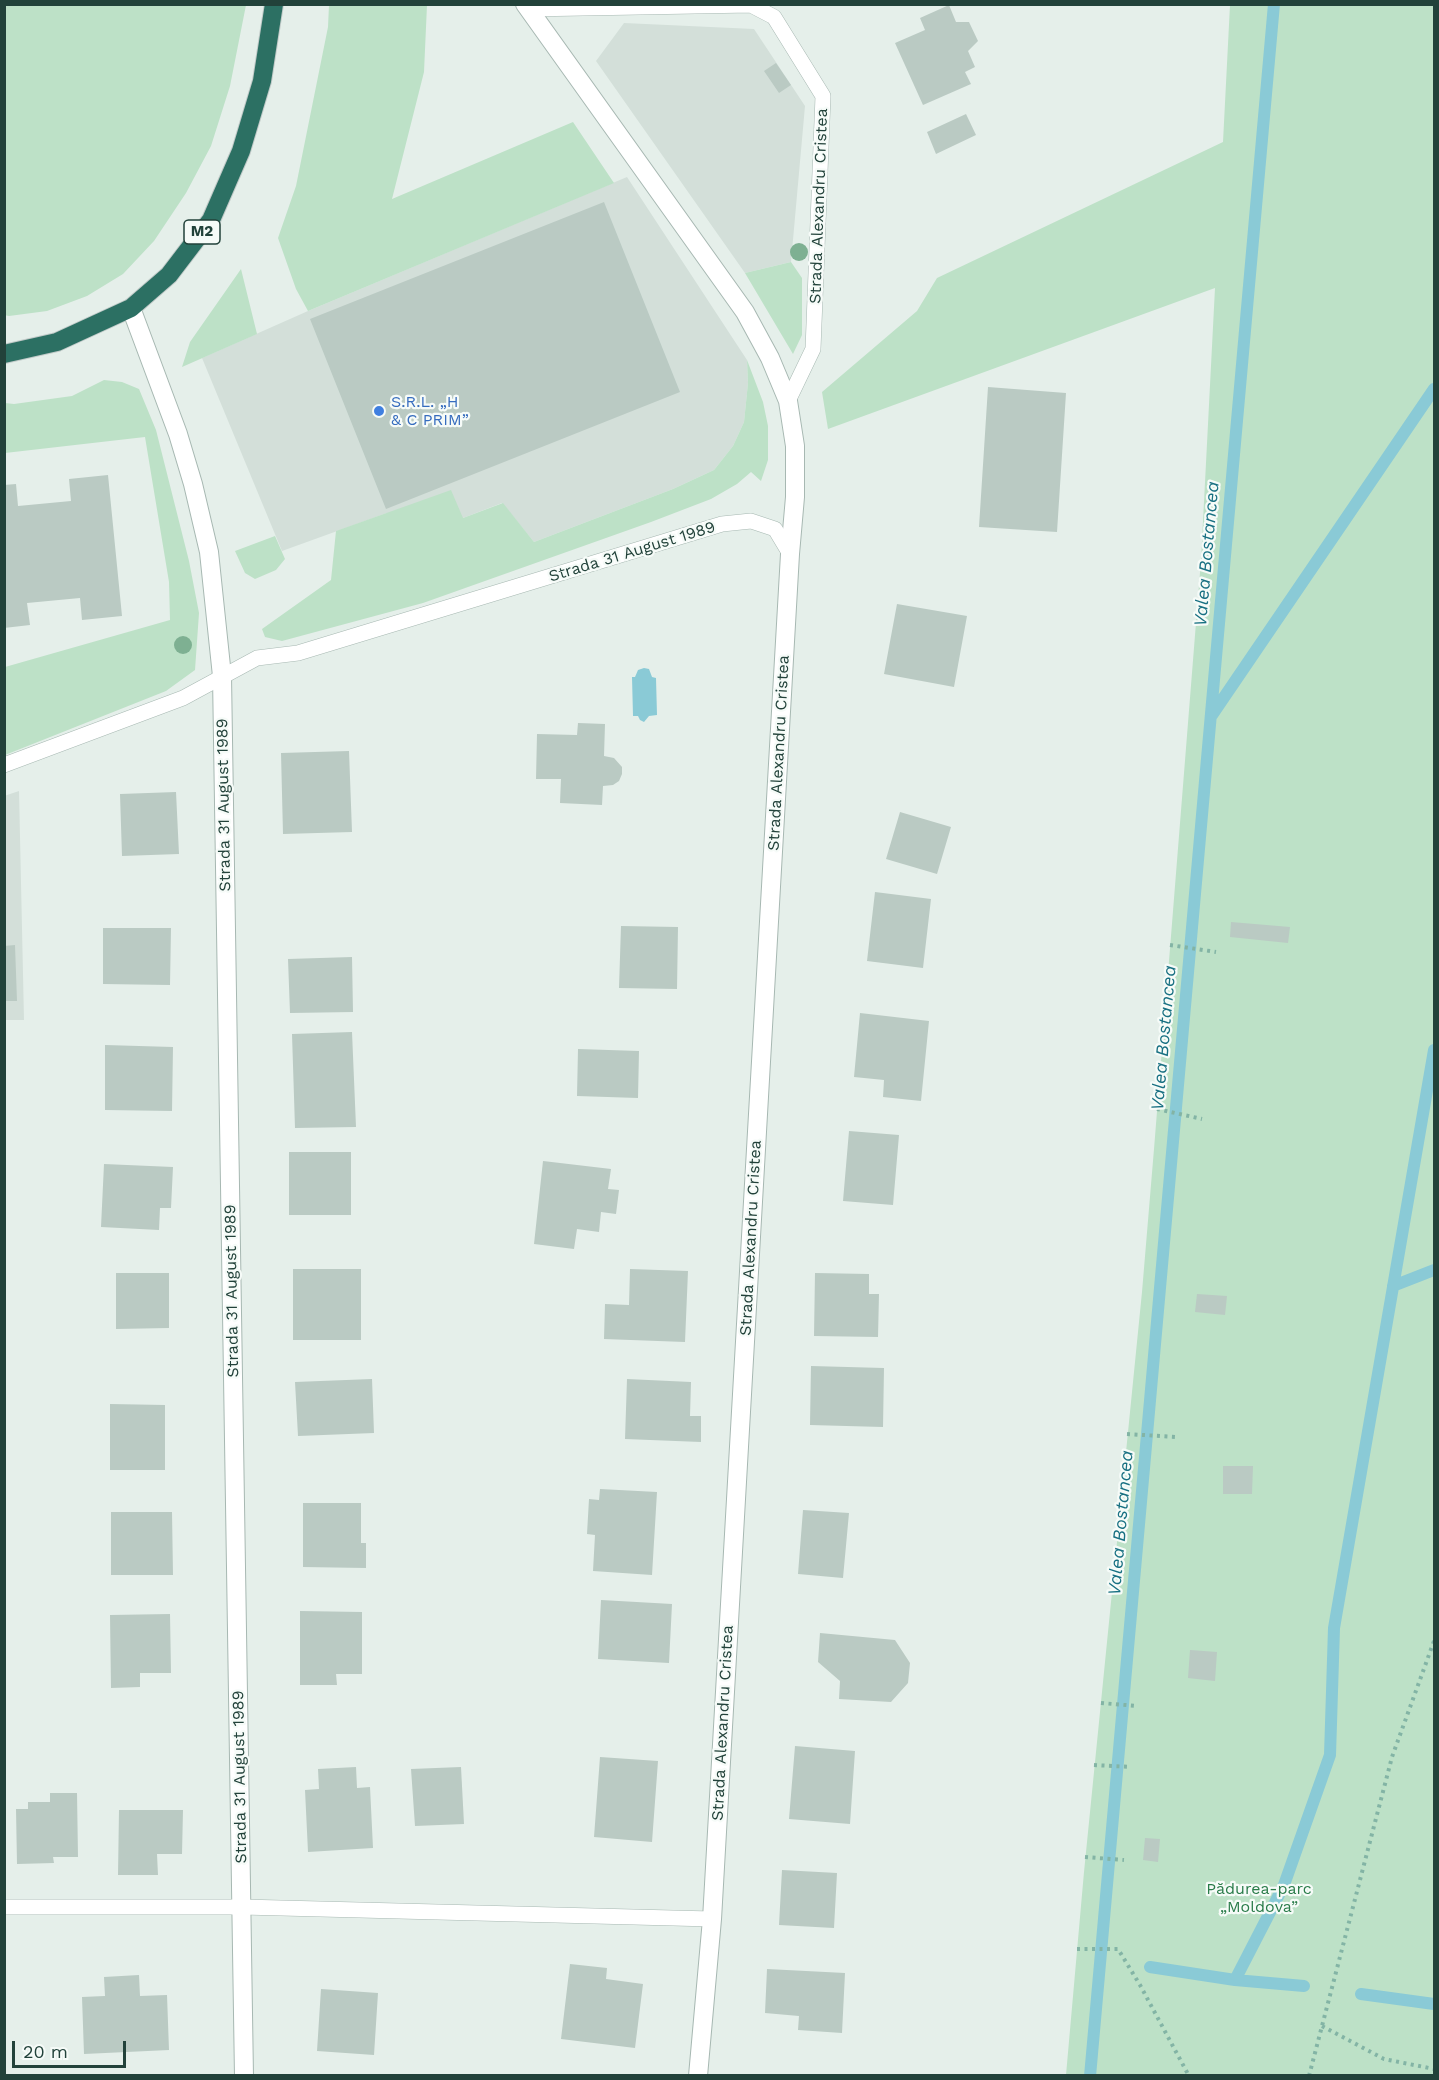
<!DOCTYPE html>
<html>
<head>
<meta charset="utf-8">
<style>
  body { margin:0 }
  #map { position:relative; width:1439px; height:2080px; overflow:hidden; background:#e5efea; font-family:"Work Sans",sans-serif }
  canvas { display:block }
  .frame { position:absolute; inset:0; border:6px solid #22423a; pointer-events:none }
  .scale { position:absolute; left:12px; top:2041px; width:114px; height:27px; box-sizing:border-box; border:3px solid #22423a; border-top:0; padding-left:8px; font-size:18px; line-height:21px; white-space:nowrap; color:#22423a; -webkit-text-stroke:4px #f6fbf8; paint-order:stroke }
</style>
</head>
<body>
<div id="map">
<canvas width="1439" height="2080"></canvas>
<div class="frame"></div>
<div class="scale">20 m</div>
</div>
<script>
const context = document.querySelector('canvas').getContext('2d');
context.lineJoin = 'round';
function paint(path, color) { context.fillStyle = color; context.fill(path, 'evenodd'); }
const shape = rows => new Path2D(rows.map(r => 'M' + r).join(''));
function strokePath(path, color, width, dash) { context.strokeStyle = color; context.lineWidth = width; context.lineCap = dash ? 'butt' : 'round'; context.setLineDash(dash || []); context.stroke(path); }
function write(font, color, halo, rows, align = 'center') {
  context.font = font + ' "Work Sans",sans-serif'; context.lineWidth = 4.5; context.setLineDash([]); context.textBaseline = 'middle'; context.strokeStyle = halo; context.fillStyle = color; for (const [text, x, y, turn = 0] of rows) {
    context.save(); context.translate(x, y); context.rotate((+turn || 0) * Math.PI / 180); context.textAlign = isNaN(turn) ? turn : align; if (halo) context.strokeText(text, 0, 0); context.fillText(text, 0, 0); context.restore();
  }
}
paint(shape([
  [624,23,754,29,805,106,791,262,745,273,596,61],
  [627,177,747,360,748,383,744,422,733,446,714,470,673,489,534,542,502,503,463,518,387,513,282,551,202,358,308,311],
  [19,791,24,1020,5,1020,4,796]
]), '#d3dfd9');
paint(shape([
  [5,4,246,5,230,86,211,146,186,193,154,241,123,274,87,296,47,311,9,316,4,315],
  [329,5,427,5,424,72,392,199,573,122,614,183,308,311,296,289,278,238,296,186,328,27],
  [1230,5,1434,5,1434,2075,1066,2075,1084,1872,1142,1292,1154,1149,1201,560,1215,288,828,429,822,392,917,311,937,278,1223,142],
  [791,262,802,278,802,335,793,354,745,273],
  [241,269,257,334,182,367,190,342],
  [747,360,763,402,768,426,768,460,761,481,751,472,737,484,711,499,651,522,423,603,282,641,265,637,262,629,331,580,336,531,451,490,463,518,503,503,534,542,673,489,714,470,733,446,744,422,748,383],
  [104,380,122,382,139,389,156,430,189,561,199,613,195,670,166,691,5,755,5,667,170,620,169,582,145,437,5,453,5,403,14,404,72,396],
  [275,536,285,559,276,570,255,579,245,573,235,551]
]), '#bde1c7');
paint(shape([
  [644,668,649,669,652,677,656,678,657,715,649,716,644,722,640,720,638,716,633,716,632,677,635,677,638,670]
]), '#8acad6');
strokePath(shape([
  [1212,715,1434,389],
  [1393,1286,1434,1270],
  [1150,1967,1235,1980,1304,1986],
  [1235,1980,1284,1885,1330,1755,1334,1628,1434,1050],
  [1361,1994,1434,2004],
  [1090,2076,1274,4]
]), '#8acad6', 12);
paint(shape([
  [949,5,956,22,969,22,978,41,968,51,975,67,965,72,971,84,923,105,895,43,925,30,920,18],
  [776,63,791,85,779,93,764,71],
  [966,114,976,135,936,154,927,132],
  [604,202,680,392,386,509,310,319],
  [988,387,1066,393,1057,532,979,527],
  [108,475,122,616,82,620,80,598,27,603,30,625,4,628,4,485,16,484,18,506,71,501,69,479],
  [897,604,967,616,954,687,884,674],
  [578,723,605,724,604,756,614,758,622,767,622,774,619,781,613,785,603,786,602,805,560,803,561,779,536,779,537,734,577,735],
  [349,751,352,832,283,834,281,753],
  [176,792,179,854,122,856,120,794],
  [900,812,951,827,937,874,886,859],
  [875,892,931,899,923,968,867,961],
  [1231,922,1290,927,1288,943,1230,937],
  [621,926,678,927,677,989,619,988],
  [103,928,171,928,170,985,103,984],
  [15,945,17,1001,4,1001,4,946],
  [352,957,353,1012,290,1013,288,959],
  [860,1013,929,1021,921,1101,883,1097,884,1080,854,1077],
  [352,1032,356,1127,295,1128,292,1034],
  [105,1045,173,1047,172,1111,105,1110],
  [578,1049,639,1051,638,1098,577,1096],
  [849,1131,899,1135,893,1205,843,1201],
  [289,1152,351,1152,351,1215,289,1215],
  [543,1161,611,1169,608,1189,619,1190,616,1214,601,1212,599,1232,577,1229,574,1249,534,1244],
  [104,1164,173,1167,171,1208,160,1208,159,1230,101,1227],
  [293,1269,361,1269,361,1340,293,1340],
  [630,1269,688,1271,685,1342,604,1339,605,1304,629,1305],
  [116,1273,169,1273,169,1328,116,1329],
  [815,1273,869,1274,869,1294,879,1294,878,1337,814,1336],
  [1197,1294,1227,1296,1225,1315,1195,1312],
  [811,1366,884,1368,883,1427,810,1425],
  [372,1379,374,1433,298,1436,295,1382],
  [627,1379,691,1382,690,1416,701,1416,701,1442,625,1439],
  [110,1404,165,1405,165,1470,110,1470],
  [1223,1466,1253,1466,1252,1494,1223,1494],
  [600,1489,657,1492,652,1575,593,1571,595,1535,587,1534,589,1499,599,1500],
  [303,1503,361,1503,361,1543,366,1543,366,1568,303,1567],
  [803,1510,849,1513,843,1578,798,1574],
  [111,1512,172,1512,173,1575,111,1575],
  [601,1600,672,1604,669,1663,598,1659],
  [300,1611,362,1612,362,1674,336,1674,337,1685,300,1685],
  [170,1614,171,1673,140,1673,140,1687,111,1688,110,1615],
  [820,1633,895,1640,910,1663,908,1683,891,1702,839,1699,840,1681,818,1662],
  [1190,1650,1217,1652,1215,1681,1188,1678],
  [795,1746,855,1751,850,1824,789,1819],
  [600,1757,658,1761,652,1842,594,1837],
  [356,1767,357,1788,370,1787,373,1848,308,1852,305,1790,319,1789,318,1769],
  [461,1767,464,1824,415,1826,411,1769],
  [50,1793,77,1793,78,1857,53,1857,54,1863,17,1864,16,1809,28,1809,28,1802,50,1802],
  [119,1810,183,1810,182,1854,157,1854,158,1875,118,1875],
  [1145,1838,1160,1839,1158,1862,1143,1860],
  [782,1870,837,1873,834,1928,779,1925],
  [570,1964,607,1968,606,1979,643,1984,635,2048,561,2039],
  [767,1969,845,1973,842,2033,798,2030,799,2016,765,2013],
  [139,1975,140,1996,167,1995,169,2050,84,2054,82,1997,105,1996,104,1977],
  [321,1989,378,1993,374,2055,317,2051]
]), '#bacac3');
const lane = shape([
  [528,9,751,5,774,17,823,96,813,349,788,401],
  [4,765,183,698,257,658,298,653,722,524,751,521,775,529,790,554],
  [4,1907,242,1907,712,1919]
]);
const street = shape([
  [525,4,745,312,770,358,788,401,795,446,795,497,790,554,712,1919,698,2076],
  [131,308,178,434,193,484,209,552,222,676,244,2076]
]);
const highway = shape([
  [4,354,57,342,131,308,169,275,211,220,241,151,262,81,274,4]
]);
strokePath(lane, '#a7b8b2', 16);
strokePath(street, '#a7b8b2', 20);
strokePath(highway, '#c1cac8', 20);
strokePath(shape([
  [1170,945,1216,952],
  [1157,1109,1202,1119],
  [1127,1434,1176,1437],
  [1101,1703,1137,1706],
  [1094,1765,1131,1767],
  [1085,1857,1124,1860],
  [1077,1949,1118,1949,1140,1985,1189,2076],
  [1322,2026,1384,2059,1434,2069],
  [1309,2076,1392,1757,1434,1641]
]), '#83b4a5', 4, [3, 4.5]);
strokePath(lane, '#fff', 15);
strokePath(street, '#fff', 18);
strokePath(highway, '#2c7063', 18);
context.fillStyle = '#7eb092';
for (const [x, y] of [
  [799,252],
  [183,645]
]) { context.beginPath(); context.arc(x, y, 9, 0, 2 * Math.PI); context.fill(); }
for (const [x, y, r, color] of [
  [379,411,6,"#3f7fe0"]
]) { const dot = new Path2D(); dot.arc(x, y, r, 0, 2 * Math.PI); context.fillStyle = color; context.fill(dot); strokePath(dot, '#f6fbf8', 2); }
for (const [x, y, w] of [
  [202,232,36]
]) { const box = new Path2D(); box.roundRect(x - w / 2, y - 12, w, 24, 4.5); context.fillStyle = '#f6fbf8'; context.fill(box); strokePath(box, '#22423a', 1.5); }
write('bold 15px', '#22423a', null, [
  ["M2",202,232]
]);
write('16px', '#22423a', '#f6fbf8', [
  ["Strada Alexandru Cristea",819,206,-88],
  ["Strada 31 August 1989",632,552,-17],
  ["Strada Alexandru Cristea",779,753,-87],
  ["Strada 31 August 1989",224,805,-91],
  ["Strada Alexandru Cristea",751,1238,-87],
  ["Strada 31 August 1989",232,1291,-91],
  ["Strada Alexandru Cristea",723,1723,-87],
  ["Strada 31 August 1989",240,1777,-91]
]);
write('16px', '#366cbe', '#f6fbf8', [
  ["S.R.L. „H",391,402],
  ["& C PRIM”",391,420]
], 'left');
write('16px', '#2a7c4a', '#f6fbf8', [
  ["Pădurea-parc",1259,1889],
  ["„Moldova”",1259,1907]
]);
write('italic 18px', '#187082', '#f6fbf8', [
  ["Valea Bostancea",1207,554,-85],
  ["Valea Bostancea",1164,1038,-85],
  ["Valea Bostancea",1121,1523,-85]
]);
</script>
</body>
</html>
